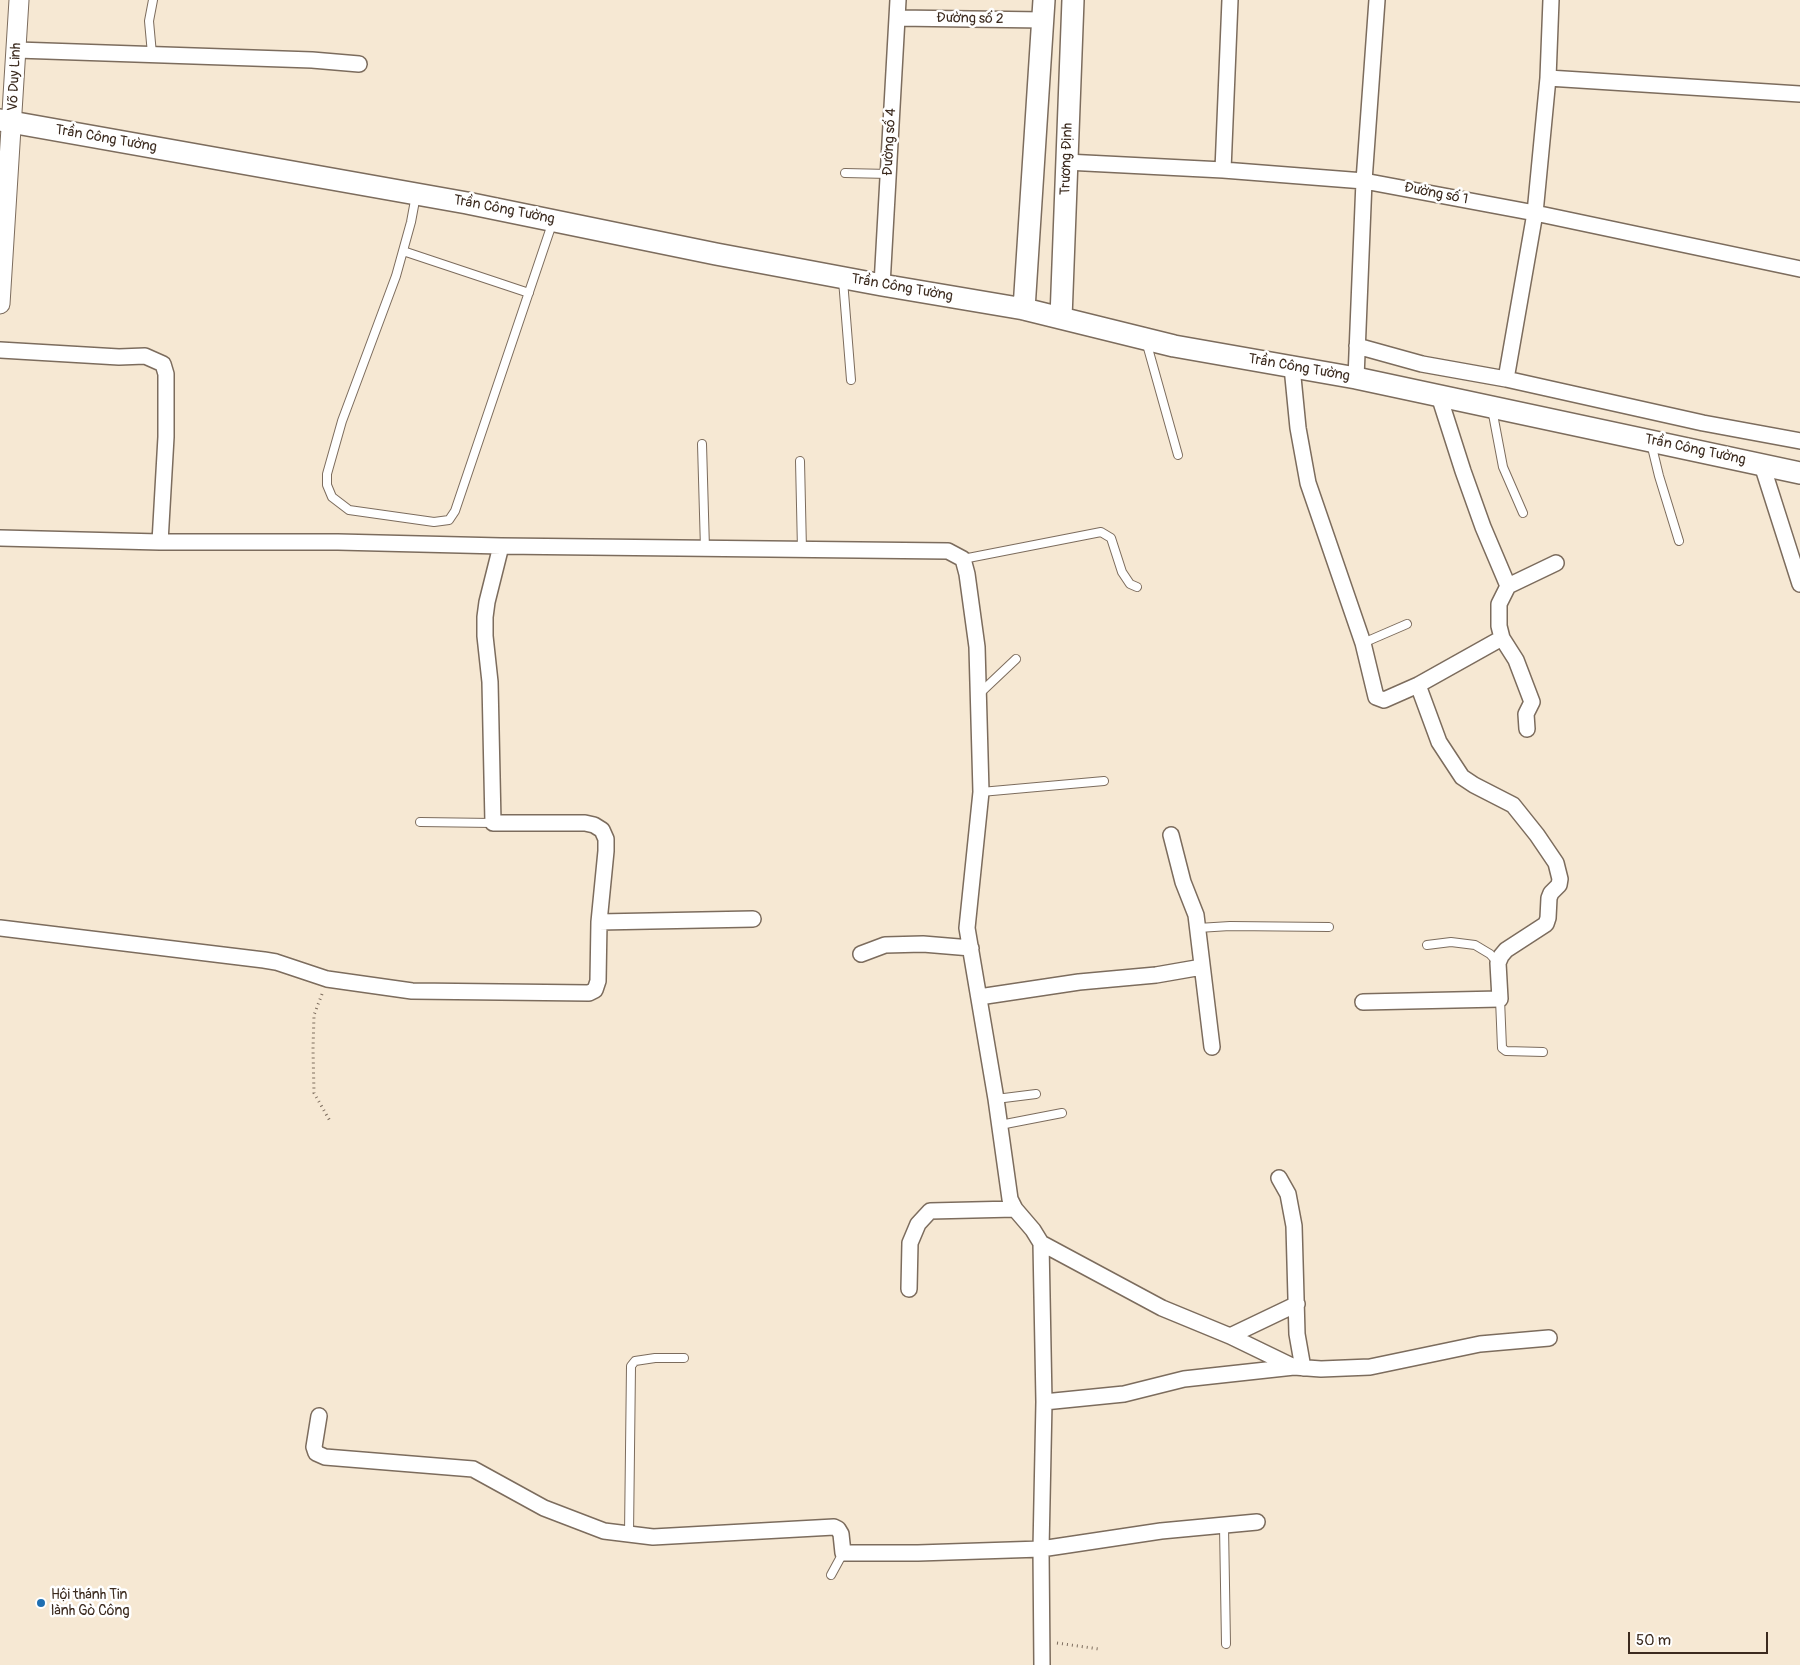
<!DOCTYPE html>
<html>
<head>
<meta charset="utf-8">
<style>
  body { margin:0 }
  #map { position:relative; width:1800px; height:1665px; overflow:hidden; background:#f6e8d3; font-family:Pangolin,sans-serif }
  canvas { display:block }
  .scale { position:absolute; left:1628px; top:1632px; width:140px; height:22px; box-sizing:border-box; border:2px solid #3b2a1e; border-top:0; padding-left:6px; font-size:15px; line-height:18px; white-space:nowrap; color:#3b2a1e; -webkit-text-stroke:4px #fff; paint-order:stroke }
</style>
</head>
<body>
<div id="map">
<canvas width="1800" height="1665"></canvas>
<div class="scale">50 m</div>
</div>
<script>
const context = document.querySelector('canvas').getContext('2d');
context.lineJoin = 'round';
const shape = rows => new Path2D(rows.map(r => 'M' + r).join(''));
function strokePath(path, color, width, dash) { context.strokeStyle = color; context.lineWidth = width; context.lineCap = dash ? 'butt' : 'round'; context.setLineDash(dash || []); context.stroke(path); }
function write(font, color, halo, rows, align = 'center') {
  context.font = font + ' Pangolin,sans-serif'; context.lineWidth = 5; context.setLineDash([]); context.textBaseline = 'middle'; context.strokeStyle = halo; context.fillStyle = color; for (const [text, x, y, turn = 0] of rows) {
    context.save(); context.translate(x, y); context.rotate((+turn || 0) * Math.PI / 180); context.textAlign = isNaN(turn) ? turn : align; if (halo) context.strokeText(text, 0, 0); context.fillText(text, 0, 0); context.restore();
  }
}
const service = shape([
  [152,54,149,21,153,0],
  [845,173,889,174],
  [416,195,411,222,396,276,342,421,327,474,327,485,332,497,349,510,434,522,449,520,455,511,553,221],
  [403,251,529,293],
  [843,280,851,380],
  [1146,341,1178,455],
  [1492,409,1503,467,1523,513],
  [1651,443,1659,476,1679,541],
  [702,444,705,549],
  [800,461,802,550],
  [963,559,1101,532,1111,538,1122,572,1130,584,1137,587],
  [1363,643,1407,624],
  [979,694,1016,659],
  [981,792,1104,781],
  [420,822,493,823],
  [1198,928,1230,926,1329,927],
  [1427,945,1451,942,1475,945,1490,954,1498,963],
  [1500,999,1502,1048,1506,1051,1543,1052],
  [996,1099,1036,1094],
  [1000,1125,1062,1113],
  [1224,1526,1226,1644],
  [629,1534,631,1366,635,1361,655,1358,684,1358],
  [831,1575,843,1553]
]);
const minor = shape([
  [897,18,1044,20],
  [17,50,312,60,359,64],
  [1548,78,1800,94],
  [1066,162,1223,170,1364,181,1535,213,1800,269],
  [1223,170,1230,0],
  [882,285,898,0],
  [1357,346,1422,364,1506,379,1703,423,1800,441],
  [0,350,119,357,145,356,163,364,166,374,166,437,160,542],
  [1292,367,1298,428,1308,483,1363,643,1376,697,1384,700,1418,685,1502,638,1499,626,1499,604,1508,586,1556,563],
  [1356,378,1364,181,1377,0],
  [1506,379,1535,213,1548,78,1551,0],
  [1439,396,1463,471,1483,527,1508,586],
  [1762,465,1800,584],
  [0,538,160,542,338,542,501,546,948,551,963,559,967,574,977,647,981,792,967,928,996,1099,1010,1199,1015,1209,1033,1230,1041,1243,1044,1402,1041,1549,1042,1665],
  [1502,638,1516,660,1532,702,1526,714,1527,729],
  [1171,835,1183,882,1196,915,1212,1047],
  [599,922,753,919],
  [0,928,264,960,276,962,327,979,412,991,589,993,595,990,598,981,599,922,606,851,606,839,602,830,594,825,585,823,493,823,490,682,485,636,485,617,487,602,501,546],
  [861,954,885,945,923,944,971,948],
  [979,997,1079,982,1156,975,1202,967],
  [1363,1002,1500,999,1498,963,1501,956,1506,950,1546,924,1548,918,1549,898,1551,893,1559,885,1560,879,1556,863,1537,835,1513,805,1474,785,1462,777,1439,742,1418,685],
  [1279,1178,1288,1194,1294,1226,1297,1334,1303,1368],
  [1041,1243,1162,1308,1230,1336,1294,1367,1321,1369,1370,1367,1480,1344,1549,1338],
  [909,1289,910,1243,918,1224,930,1211,1015,1209],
  [1230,1336,1297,1304],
  [1044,1402,1124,1394,1184,1379,1294,1367],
  [319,1416,314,1447,316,1453,325,1457,473,1469,544,1508,604,1531,653,1537,834,1527,838,1529,841,1534,843,1553,918,1553,1041,1549,1161,1531,1257,1522]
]);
const tertiary = shape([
  [0,304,19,0]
]);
const secondary = shape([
  [0,120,467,203,716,254,882,285,1024,309,1174,346,1356,378,1800,473],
  [1024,309,1044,0],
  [1061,318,1073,0]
]);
strokePath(service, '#7c6c5d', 10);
strokePath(minor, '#7c6c5d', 18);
strokePath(tertiary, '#7c6c5d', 21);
strokePath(secondary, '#7c6c5d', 24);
strokePath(shape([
  [322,994,314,1015,313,1049,314,1093,330,1121],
  [1057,1643,1099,1649]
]), '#7c6c5d', 3, [1, 4]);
strokePath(service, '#fff', 8);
strokePath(minor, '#fff', 15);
strokePath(tertiary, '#fff', 19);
strokePath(secondary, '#fff', 21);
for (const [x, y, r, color] of [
  [41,1603,5,"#1f6fb2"]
]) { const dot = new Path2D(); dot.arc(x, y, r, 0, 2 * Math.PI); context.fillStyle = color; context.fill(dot); strokePath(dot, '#fff', 2); }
write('14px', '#3b2a1e', '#fff', [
  ["Đường số 2",970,19,1],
  ["Võ Duy Linh",15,77,-87],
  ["Trần Công Tường",106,139,10],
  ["Đường số 4",890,142,-87],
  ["Trương Định",1067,159,-88],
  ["Đường số 1",1436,194,11],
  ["Trần Công Tường",504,210,11],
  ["Trần Công Tường",902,288,10],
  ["Trần Công Tường",1299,368,10],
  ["Trần Công Tường",1695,450,12]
]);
write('14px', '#3b2a1e', '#fff', [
  ["Hội thánh Tin",51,1595],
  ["lành Gò Công",51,1611]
], 'left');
</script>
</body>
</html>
